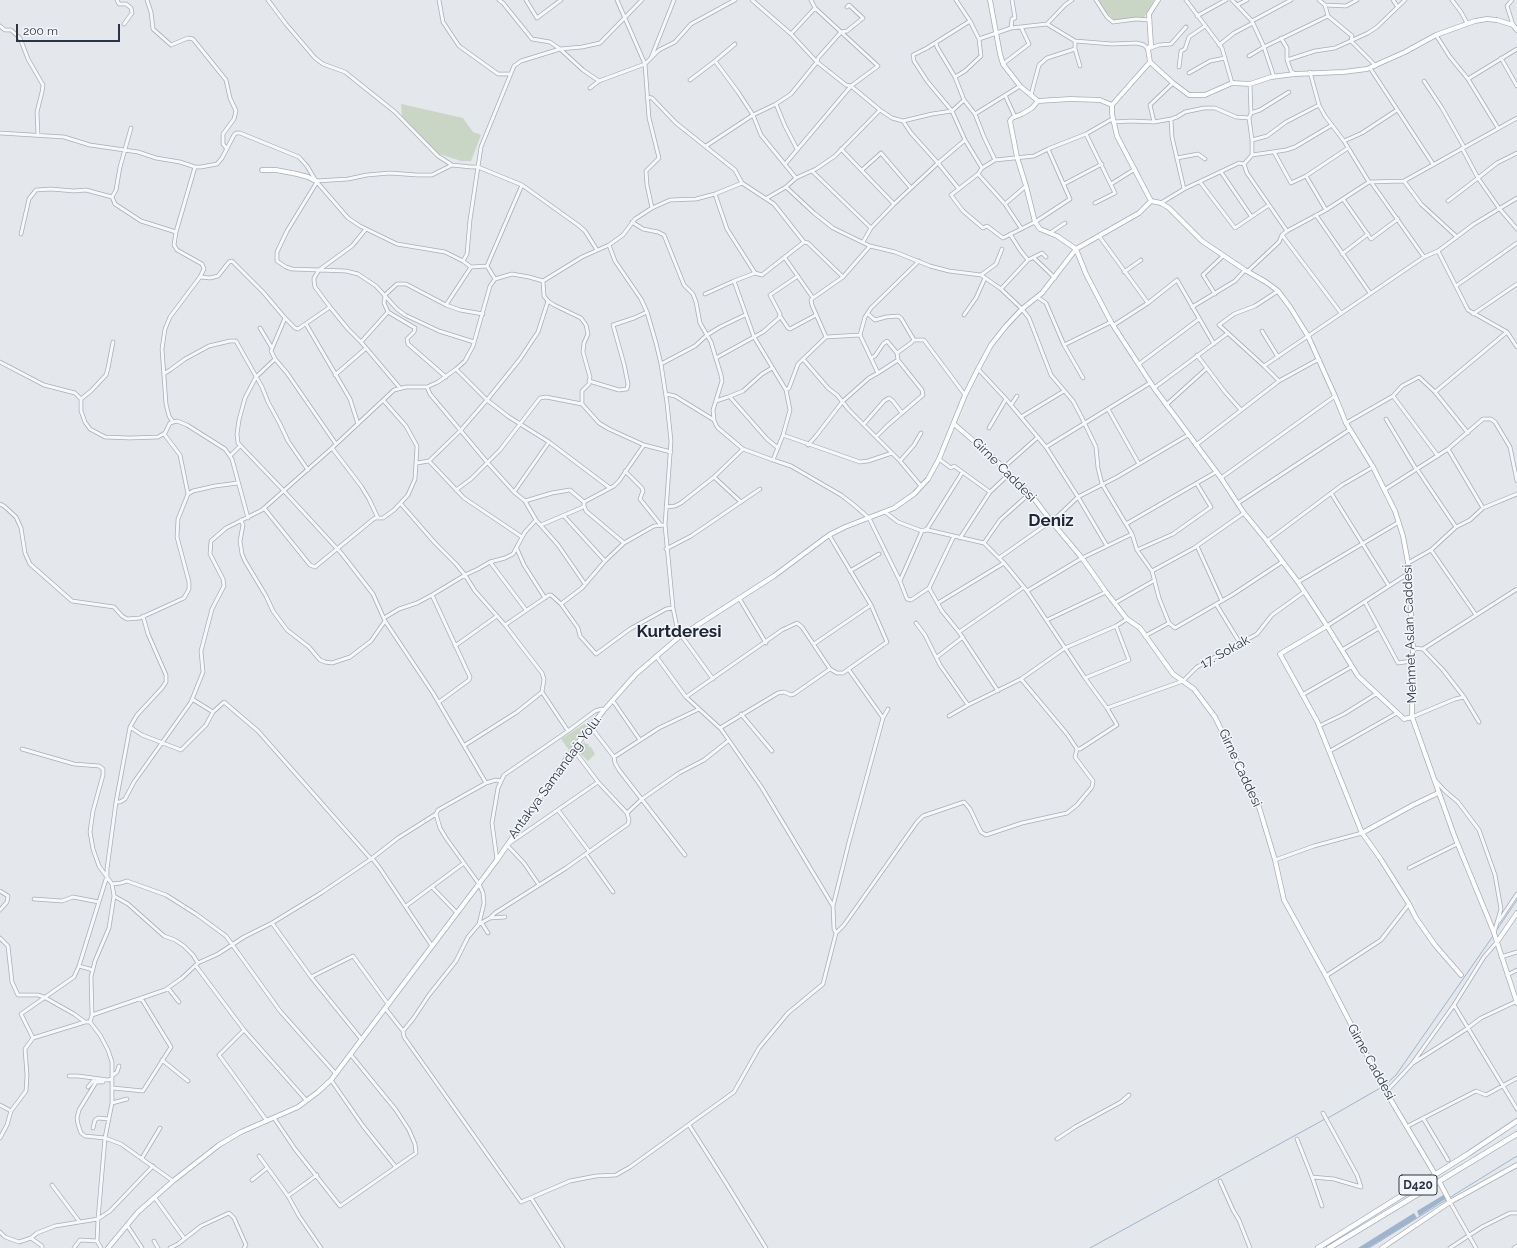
<!DOCTYPE html>
<html>
<head>
<meta charset="utf-8">
<style>
  body { margin:0 }
  #map { position:relative; width:1517px; height:1248px; overflow:hidden; background:#e4e7ec; font-family:Raleway,sans-serif }
  canvas { display:block }
  .scale { position:absolute; left:16px; top:24px; width:104px; height:18px; box-sizing:border-box; border:2px solid #2b3445; border-top:0; padding-left:5px; font-size:12px; line-height:14px; white-space:nowrap; color:#2b3445; -webkit-text-stroke:3px #f4f6f9; paint-order:stroke }
</style>
</head>
<body>
<div id="map">
<canvas width="1517" height="1248"></canvas>
<div class="scale">200 m</div>
</div>
<script>
const context = document.querySelector('canvas').getContext('2d');
context.lineJoin = 'round';
function paint(path, color) { context.fillStyle = color; context.fill(path, 'evenodd'); }
const shape = rows => new Path2D(rows.map(r => 'M' + r).join(''));
function strokePath(path, color, width, dash) { context.strokeStyle = color; context.lineWidth = width; context.lineCap = dash ? 'butt' : 'round'; context.setLineDash(dash || []); context.stroke(path); }
function write(font, color, halo, rows, align = 'center') {
  context.font = font + ' Raleway,sans-serif'; context.lineWidth = 3; context.setLineDash([]); context.textBaseline = 'middle'; context.strokeStyle = halo; context.fillStyle = color; for (const [text, x, y, turn = 0] of rows) {
    context.save(); context.translate(x, y); context.rotate((+turn || 0) * Math.PI / 180); context.textAlign = isNaN(turn) ? turn : align; if (halo) context.strokeText(text, 0, 0); context.fillText(text, 0, 0); context.restore();
  }
}
paint(shape([
  [1098,0,1154,0,1142,21,1134,19,1114,20,1105,11],
  [401,104,463,118,473,132,481,135,471,161,461,161,437,153,402,116],
  [597,716,569,750,561,739],
  [584,742,586,744,589,744,588,746,591,747,595,754,588,761,577,750]
]), '#c9d6c5');
paint(shape([
  [1445,1194,1447,1198,1419,1216,1417,1211],
  [1414,1213,1417,1218,1368,1248,1358,1248]
]), '#9fb4cc');
strokePath(shape([
  [1496,931,1517,900],
  [1385,1085,1396,1075,1493,936],
  [1328,1118,1382,1087],
  [1449,1198,1517,1156],
  [1090,1248,1325,1119],
  [1369,1248,1446,1200]
]), '#9fb4cc', 1);
const street = shape([
  [117,0,119,4,126,4,131,8,132,13,124,24],
  [147,0,151,12,153,29,171,45,188,38,193,39,226,80,230,98,236,111,234,119,223,134,223,144,227,149],
  [268,0,286,24,315,58,323,64,345,72,395,112,438,156,452,165,471,167,478,167,522,185,578,225,585,231,597,250],
  [439,0,443,22,459,46,498,74,510,74],
  [499,0,503,3,532,39,550,42,560,49,583,70,599,81,645,64,617,0],
  [526,0,537,18,561,0],
  [752,0,791,34,817,62,846,85,851,86,880,110,892,118,903,121,932,114,952,111,964,100],
  [956,0,970,21,979,39,981,56,965,71,955,77,964,100,975,114,984,137,995,160],
  [1096,0,1107,17,1113,22,1136,19,1150,20],
  [1186,0,1222,48,1232,83],
  [1232,0,1252,21,1264,47,1328,16],
  [1319,0,1325,5,1328,16,1352,36,1351,41,1372,62,1375,66],
  [1393,0,1397,6],
  [1452,0,1461,12,1467,23],
  [1512,0,1507,6,1513,25],
  [1237,5,1247,0],
  [1325,5,1346,6,1357,0],
  [1197,16,1226,0],
  [970,21,927,48,913,55,914,61,927,81,952,111,965,140,982,168],
  [1252,21,1291,0],
  [1047,24,1065,5,1072,0],
  [0,26,5,30,11,30,20,38,28,59,43,85,42,92,37,112,38,135],
  [1011,28,1012,19,1015,18,1012,0],
  [791,34,815,8],
  [1436,35,1450,57,1468,79,1498,128],
  [1281,38,1287,48,1287,60,1291,71,1295,74],
  [979,39,1011,28,1047,24,1075,41,1112,44,1137,43,1144,45,1148,49,1159,45,1171,44,1186,27],
  [1075,41,1075,49,1080,66],
  [936,43,937,47,955,77],
  [1219,45,1234,33,1253,23],
  [1249,56,1264,47,1274,77],
  [652,57,659,50,675,42,691,24,735,0],
  [1501,58,1517,86],
  [1287,60,1315,51,1335,48,1368,33,1377,27,1405,0],
  [715,61,735,44],
  [1003,64,1029,44,1021,27],
  [1179,67,1181,51,1185,49,1189,37,1205,26],
  [1370,68,1433,164],
  [1310,72,1319,105,1325,116,1344,141,1369,182],
  [1189,73,1210,61,1225,58],
  [1468,79,1517,49],
  [690,80,715,61,738,92,753,115,761,135,796,178],
  [1424,81,1442,108,1464,147],
  [1250,84,1251,113,1249,118,1252,140,1252,155],
  [590,88,599,81],
  [1005,95,1015,117],
  [1031,95,1039,65,1047,58,1075,49],
  [647,97,652,98,676,123,735,170,742,183,774,204,804,242,808,243,843,277],
  [776,104,791,94,817,62,818,58,841,32,847,31,863,18,849,5,847,7],
  [1251,113,1260,110,1289,92],
  [975,114,1020,86],
  [1171,119,1172,137,1184,189],
  [903,121,911,133,938,163,959,189],
  [1113,122,1131,121,1154,122,1171,119,1177,117,1185,112,1204,108,1215,108,1236,117,1249,118],
  [1154,122,1150,105,1173,83],
  [0,133,64,137,90,145,138,152,156,158,180,162,195,167,201,167,217,164,222,158,234,135,236,133,240,133,299,157,307,166,316,181,348,179,367,175,390,173,417,175,432,175,452,165],
  [1086,134,1115,193,1095,203],
  [1252,140,1267,136,1286,122,1319,105],
  [1344,141,1362,133,1397,110],
  [706,146,753,115,776,104,785,126,797,149],
  [841,149,894,204],
  [1048,149,1070,199,1035,222,1003,238,987,226,983,228,963,211,951,195,978,174,982,168,995,160,1034,156,1048,149,1086,134,1112,119],
  [1274,152,1291,183,1306,176,1348,148],
  [1517,153,1497,163,1478,178,1499,208,1517,229],
  [1177,158,1198,154,1205,159],
  [786,163,851,86,878,66,815,8,811,0],
  [1244,164,1247,173,1287,231],
  [862,170,881,153,911,188],
  [812,171,871,228],
  [1221,172,1251,216],
  [978,174,1005,204,1021,228],
  [1306,176,1326,210],
  [1404,181,1421,204,1457,237],
  [317,182,287,231,277,252,277,261,286,267,292,269,346,271,358,274,376,286,397,309,405,315,439,331,474,342],
  [1200,182,1235,228,1269,205],
  [1371,182,1424,257],
  [1064,184,1102,164],
  [1111,184,1135,169],
  [786,187,814,213,833,228,870,246,895,252,930,266,949,271,981,275,1001,289,1022,309,1029,318,1051,375,1073,401,1081,416,1096,447,1098,468,1102,484,1132,534,1137,550,1152,571,1159,598,1169,623],
  [715,194,727,229,755,273],
  [112,197,115,204,141,221,176,232],
  [112,197,116,190,120,167,131,128],
  [767,198,786,187,796,178,816,169,835,156,880,110],
  [1343,199,1371,239,1398,219],
  [1448,201,1478,178,1462,148],
  [1161,203,1184,189,1239,163,1244,164,1252,155,1286,150,1295,147,1332,125],
  [1005,204,1026,186],
  [652,208,647,185,646,171,659,158,649,118,645,64,651,58,674,0],
  [1316,215,1370,293],
  [632,222,643,229,658,232,664,235,684,285,693,294,696,302,700,323,711,342,721,375,722,381,713,410,714,420,716,425,718,428,743,449,773,460,783,435,790,410,786,390,754,337,734,281],
  [366,229,352,246,319,270,314,278,314,281,315,287,330,307,348,329,361,342,400,388],
  [1050,233,1065,223],
  [21,234,29,199,36,190,51,189,74,191,86,190,112,197],
  [1282,235,1341,313],
  [1099,236,1148,303],
  [863,242,871,228,894,204,938,163,965,140],
  [609,245,615,261,641,299,647,312,656,343,661,364,667,403,671,441,665,525,673,608,679,637],
  [1438,251,1468,310,1507,332,1517,347],
  [1342,254,1368,234],
  [785,258,813,298,811,300,812,305,826,337,798,364,789,388,786,390],
  [1034,258,1055,278],
  [1028,260,1042,253,1046,257],
  [463,261,467,254,470,220,481,147,514,66,521,61,560,49,582,47,600,43,642,0],
  [487,266,522,185],
  [1248,271,1279,242,1282,235,1287,231,1326,210,1369,182,1404,181,1517,118],
  [1124,272,1141,260],
  [981,275,996,264,1002,249],
  [200,277,210,278,218,276,229,262,232,261,263,292,285,318,295,328,298,329,330,307],
  [495,279,512,274,529,277,543,281,544,296,548,301,554,305,581,318,586,325,588,334,584,343,583,352,590,377,589,384,582,391,582,404],
  [543,281,582,257,609,245,623,235,635,219,652,208,670,200,696,199,715,194,742,183],
  [1456,286,1517,243],
  [1001,289,1028,260,1020,250,1010,234],
  [1278,291,1255,306,1234,314,1219,325,1264,366,1279,381],
  [705,294,734,281,755,273,762,275,767,271,804,242],
  [1215,294,1203,275,1223,256],
  [1037,297,1046,303,1064,345,1111,322],
  [813,298,843,277,870,246],
  [446,305,471,267],
  [1192,307,1235,281,1245,270],
  [868,314,875,320,886,317,898,316,901,318,914,340,924,340,965,395],
  [1473,314,1517,284],
  [964,315,976,298,985,278],
  [780,316,788,328,790,329,816,315],
  [285,318,271,351,275,359,287,373,336,444],
  [306,324,350,399,358,424],
  [1114,325,1148,303,1177,280,1214,344],
  [260,328,272,348],
  [1262,331,1278,357],
  [826,337,860,335],
  [361,342,388,312],
  [1064,345,1083,378],
  [1197,355,1225,392,1241,410],
  [716,358,763,332,779,318,780,314,770,295,798,276],
  [871,358,875,356,883,344,887,341,897,353],
  [275,359,256,377,245,398,239,420,237,434,238,443,284,491,342,554,366,585,373,594,385,621,433,693,486,783],
  [803,359,828,388,837,395,849,410,900,461,921,486],
  [0,362,44,385,75,393,81,399,81,411,85,422,90,429,105,437,130,438,158,437,165,433,170,423,177,421,187,425,225,449,232,459,248,518],
  [661,364,695,346,707,335,720,327,745,315],
  [1139,364,1199,319],
  [1264,366,1424,257,1438,251,1474,224,1517,198],
  [456,369,487,400,509,417,549,442,610,488],
  [978,369,1006,399,1046,447,1078,497,1107,546],
  [165,373,170,370,185,359,209,346,230,341,236,341,262,387,268,402,280,424,288,441,308,470],
  [878,373,898,360,897,353,911,343,914,340],
  [335,375,365,349],
  [446,377,408,344,407,339,414,332,415,328,388,312,384,303,385,295,397,284,406,284,446,305,460,310,483,314],
  [589,381,619,390,627,389,628,384,624,364,613,325,634,318,647,312],
  [427,387,430,394,487,462,514,492,525,501,536,520,558,545,585,584],
  [1154,388,1228,333],
  [1435,392,1507,332],
  [666,394,675,396,714,420],
  [1393,396,1438,456],
  [730,397,767,439,778,448],
  [81,399,91,391,106,375,108,368,113,342],
  [716,401,728,397,743,391,762,374,772,368],
  [1011,405,1017,396],
  [1166,405,1207,368],
  [1108,409,1139,464],
  [1021,417,1064,391],
  [1386,419,1416,469],
  [173,422,169,416,166,404,162,349,165,329,170,317,200,277,204,269,202,264,177,250,174,245,176,232,195,167],
  [1346,423,1393,396,1402,386,1419,377,1435,392,1468,433],
  [864,424,884,401,889,398,893,401,902,413],
  [989,428,1006,399],
  [783,435,860,462,868,461,892,453],
  [876,437,888,425,923,395,922,390,898,360],
  [808,445,816,436,843,401,869,378,878,373,860,335,865,317,871,308,919,261],
  [1196,445,1279,381,1319,359],
  [1046,447,1150,383],
  [332,448,361,486,369,499,378,518],
  [1448,449,1483,508],
  [230,456,240,446],
  [939,459,951,468,954,466,990,492],
  [773,460,791,466,841,495,854,505,869,518,900,581,907,599,911,600,929,588],
  [429,461,464,498,522,537],
  [900,461,914,445,921,433],
  [417,463,429,461,460,431,487,400,520,359,538,332,548,301],
  [1003,468,1038,437],
  [1417,469,1456,527],
  [625,471,642,488,643,491,640,499,660,524],
  [714,477,741,502],
  [1221,478,1335,396],
  [456,490,471,479,500,450,540,398,546,397,582,404,599,423,609,429,644,445,671,452],
  [1384,490,1448,449,1483,419,1491,419,1495,422,1510,447,1517,481],
  [514,492,549,442],
  [1331,493,1389,586],
  [188,494,193,491,215,486,238,483],
  [525,501,552,493,570,490,584,502],
  [1238,503,1349,430],
  [0,504,4,506,16,517,21,528,25,553,30,564,72,601,114,607,122,616,127,619,140,618,184,598,189,589,189,582,177,537,178,519,188,494,180,455,164,434],
  [401,504,435,543,456,564,465,575,478,569,490,562,505,558,513,554,525,532,536,520],
  [584,506,586,511,624,543],
  [666,507,675,506,681,503,714,477,743,449],
  [264,508,310,565,315,567,371,521,375,518,383,518,394,510,408,495,415,479,417,446,406,426,383,400],
  [885,512,898,522,922,531,928,530,984,543,1004,563,1027,591,1085,678,1107,708,1183,681,1197,667,1257,634,1272,615,1304,592],
  [564,516,605,561],
  [241,520,243,525,240,541,242,554,245,561,266,596,273,611,287,630,309,647,320,660,325,662,332,663,350,657,371,641,385,621],
  [1126,524,1216,472],
  [541,525,581,508,584,506,584,502,614,486,619,481,644,445],
  [960,538,990,492,1007,476],
  [1267,541,1342,485,1373,467],
  [984,543,1000,520,1029,494],
  [1197,546,1222,601],
  [517,549,524,565,545,598],
  [666,549,691,536,760,489],
  [1137,550,1173,534,1211,507,1197,484],
  [1431,550,1476,615],
  [999,558,1057,517,1078,497,1117,477,1188,435],
  [490,562,526,610],
  [1408,563,1431,550,1456,527,1470,520,1483,508,1517,494],
  [850,571,879,554],
  [1152,571,1194,548,1244,513],
  [900,581,922,531,927,529,962,473],
  [1298,582,1399,522],
  [929,588,954,536],
  [929,588,942,611,959,632],
  [1027,591,1082,558,1132,534],
  [432,595,470,677,469,680,439,702],
  [739,598,766,643],
  [1365,602,1398,663,1412,661],
  [938,603,1004,563],
  [1115,603,1155,580],
  [561,604,582,588,605,561,624,543,654,526,665,525],
  [1216,604,1240,643],
  [384,618,399,609,417,603,432,595,465,575,475,591,505,625,542,673,544,679,542,692,568,731],
  [1047,620,1106,592],
  [916,623,925,635,940,665,968,705],
  [505,625,549,595,551,595,561,604,578,628,580,636,596,654,630,629,666,609,673,608],
  [1327,626,1389,586,1409,573],
  [681,635,713,679],
  [1145,636,1169,623,1175,628,1232,595,1282,562],
  [814,644,871,605],
  [455,646,497,616],
  [1413,648,1423,649,1443,670,1464,697,1479,722],
  [1423,649,1517,589],
  [1342,650,1379,628],
  [656,656,686,697,721,729,762,788,833,906],
  [937,657,963,637],
  [1085,678,1129,660,1116,626],
  [998,691,959,632,1024,587],
  [1302,695,1351,667],
  [686,697,782,630,797,623,802,627,830,669],
  [192,699,213,712],
  [613,701,640,740],
  [741,714,772,751],
  [949,716,968,705,1021,679],
  [1412,717,1455,699,1464,697],
  [883,718,888,709],
  [1319,726,1344,714,1376,694],
  [130,727,142,735,181,750,206,725,213,712,224,702,258,731,371,859],
  [591,727,614,757,615,763,619,770,685,855],
  [720,728,778,693,784,692,791,695,794,694,830,669,837,673,843,673,887,642,871,605,829,535],
  [465,745,517,712,542,692],
  [22,749,74,764,99,766,103,769,103,775,93,811,90,832,93,849,99,866,112,884,114,896,109,928,95,961,91,977,92,1015,90,1022,100,1035,108,1050,112,1062,112,1103,105,1138,98,1219,97,1241,101,1248],
  [573,749,598,782,627,813],
  [1077,749,1080,749,1117,725,1107,708],
  [1330,751,1397,713],
  [614,757,659,728,699,709],
  [1435,780,1445,791,1458,802,1479,830,1495,875,1501,909,1494,933],
  [116,802,120,802,125,799,134,782,191,702,203,672,201,651,212,609,224,586,223,579,210,554,211,541,226,528,262,510,332,448,394,390,406,387,427,387,438,382,456,369,465,361,473,346,490,286,495,279,487,266,471,267,463,261,445,252,397,244,360,226,348,218,316,181],
  [558,810,589,851],
  [436,814,440,828,446,838,479,884,483,893,484,903,479,924],
  [586,854,613,892],
  [372,858,379,867,432,946],
  [497,860,492,823,498,788,504,775,568,731,595,711,602,709,604,710],
  [1275,860,1314,846,1362,833],
  [1409,868,1457,844],
  [112,884,121,883,127,881,166,895,196,914,226,936,280,1011,336,1074],
  [539,885,524,863,507,845,598,782],
  [432,887,457,913],
  [0,891,8,896,7,902,0,910],
  [114,896,128,904,164,936,175,940,184,946,193,955,198,963],
  [34,899,62,901,73,897,99,902],
  [406,906,464,863],
  [490,918,495,913,566,868,628,824,629,820,627,813,642,799,679,773,704,760,728,741],
  [1499,921,1517,894],
  [481,922,488,933],
  [272,923,311,977,362,1040],
  [836,933,834,929,833,906,849,842,883,718,849,670],
  [0,938,8,946,12,982,18,995,38,995,44,997,74,1014,85,1022],
  [1501,957,1517,952],
  [79,966,93,970],
  [196,966,244,1030,306,1100],
  [1507,975,1517,970],
  [1326,976,1381,940,1409,904],
  [311,977,353,956,388,1004],
  [168,988,179,1002],
  [1454,1005,1517,1109],
  [385,1008,403,1031,404,1037,521,1202,570,1181,596,1176,616,1175,630,1167,734,1092,759,1048,788,1013,823,984,836,933,844,925,917,822,923,816,964,802,970,809,981,832,986,835,1022,823,1067,813,1077,805,1092,787,1093,781,1075,757,1077,749,1067,734,1021,679,1065,648,1116,626,1127,619],
  [92,1015,165,990,182,978,198,963,218,954,244,937,272,923,321,893,371,859,398,838,436,814,438,810,486,783,496,780,501,781],
  [244,1030,219,1055,267,1121],
  [403,1031,413,1019,429,995,456,961,468,937,479,924,490,918,505,917],
  [33,1038,21,1014,74,977,79,966,107,876,107,869,116,802,130,727,137,715,162,688,166,682,166,675,148,634,143,616],
  [162,1060,188,1081],
  [1413,1063,1465,1030,1481,1018,1517,1001],
  [69,1076,78,1076,108,1080,112,1079],
  [112,1076,117,1072,119,1066],
  [98,1079,79,1110,77,1118,78,1124,81,1133,85,1136,105,1138,121,1144,173,1181],
  [331,1080,363,1126,395,1166],
  [96,1082,103,1082],
  [88,1087,93,1081,96,1082],
  [113,1088,143,1091,171,1047,141,998],
  [1386,1092,1412,1064,1454,1005,1484,957,1497,942],
  [112,1103,127,1099],
  [0,1105,11,1111],
  [1323,1113,1357,1175,1361,1187],
  [274,1118,295,1149,340,1206,416,1153,415,1144,409,1130,396,1110,351,1055],
  [1423,1118,1448,1160],
  [689,1125,726,1183,766,1248],
  [1408,1126,1476,1091,1486,1095,1517,1078],
  [93,1128,95,1120,98,1118,109,1119],
  [0,1138,7,1125,11,1111,26,1091,27,1075,25,1049,33,1038,85,1022,90,1022],
  [1057,1139,1075,1127,1121,1102,1129,1095],
  [1297,1139,1312,1177,1322,1206],
  [259,1156,288,1196,299,1216,321,1248],
  [142,1158,160,1128],
  [1312,1177,1334,1179,1361,1187],
  [252,1180,267,1168],
  [1220,1181,1233,1210,1239,1220,1250,1248],
  [52,1185,79,1221],
  [288,1196,317,1175],
  [155,1198,184,1238],
  [531,1198,563,1248],
  [1450,1202,1476,1248],
  [127,1225,142,1248],
  [0,1232,5,1237,19,1242,31,1238,37,1233,55,1226,98,1219,110,1211,153,1166],
  [31,1238,42,1246,42,1248],
  [154,1241,158,1248],
  [74,1248,80,1240,97,1241],
  [170,1248,178,1244,201,1226,229,1213,234,1218,246,1245,244,1248],
  [1450,1248,1482,1227,1510,1213,1517,1213],
  [1514,1248,1517,1246]
]);
const secondary = shape([
  [990,0,1000,54,1003,64,1020,86,1038,101,1070,99,1100,100,1112,105],
  [1150,62,1173,83,1189,95,1205,95,1232,83,1250,84,1271,77,1295,74,1343,72,1367,69,1405,52,1436,35,1475,21,1487,19,1497,20,1513,25,1517,30],
  [1038,101,1032,108,1022,114,1012,118,1010,121,1017,157,1026,186,1035,222,1040,229,1057,236,1076,249,1086,274,1111,322,1154,388,1221,478,1244,513,1267,541,1298,582,1327,626,1358,676,1404,719,1412,717],
  [262,170,276,170,297,174,308,177,316,181],
  [1151,201,1161,203,1169,208,1202,241,1245,270,1266,282,1278,291,1290,307,1308,336,1335,396,1346,423,1373,467,1395,511,1403,536,1408,563,1413,648,1412,717,1454,835,1493,930,1517,1003],
  [1151,201,1117,136,1112,114,1112,105,1150,62,1148,49,1151,45,1149,14,1158,0],
  [954,424,996,460,1003,468,1007,476,1020,484,1032,496,1051,521,1082,558,1106,592,1127,619,1140,628,1173,674,1194,689,1215,717,1259,807,1275,860,1284,900,1326,976,1386,1092,1435,1174],
  [1327,626,1280,654,1317,721,1362,833,1380,858,1409,904,1416,918,1435,945,1461,975],
  [1362,833,1413,805,1438,793],
  [1497,942,1517,913],
  [1439,1181,1450,1202],
  [108,1248,138,1212,173,1181,219,1145,241,1132,298,1107,318,1092,331,1080,497,860,573,749,604,710,636,674,679,637,774,576,829,535,845,527,894,508,914,494,928,479,939,459,965,395,978,369,991,345,1006,326,1022,309,1042,293,1076,249,1139,213,1151,201],
  [1382,1248,1450,1202,1517,1165]
]);
const primary = shape([
  [1318,1248,1468,1154,1517,1121],
  [1329,1248,1517,1134]
]);
strokePath(street, '#a9aeb7', 4.5);
strokePath(secondary, '#a9aeb7', 5.5);
strokePath(primary, '#a3abb8', 6);
strokePath(street, '#f7f8fa', 3);
strokePath(secondary, '#fff', 4);
strokePath(primary, '#fff', 4.5);
for (const [x, y, w] of [
  [1418,1185,38]
]) { const box = new Path2D(); box.roundRect(x - w / 2, y - 10, w, 20, 3); context.fillStyle = '#f4f6f9'; context.fill(box); strokePath(box, '#2b3445', 1); }
write('bold 12px', '#2b3445', null, [
  ["D420",1418,1185]
]);
write('13px', '#2b3445', '#f4f6f9', [
  ["Girne Caddesi",1004,470,45],
  ["Mehmet Aslan Caddesi",1410,634,-92],
  ["17. Sokak",1225,652,-29],
  ["Girne Caddesi",1240,768,65],
  ["Antakya Samandağ Yolu.",555,777,-54],
  ["Girne Caddesi",1371,1062,61]
]);
write('bold 17px', '#1d2536', '#f4f6f9', [
  ["Deniz",1051,521],
  ["Kurtderesi",679,632]
]);
</script>
</body>
</html>
